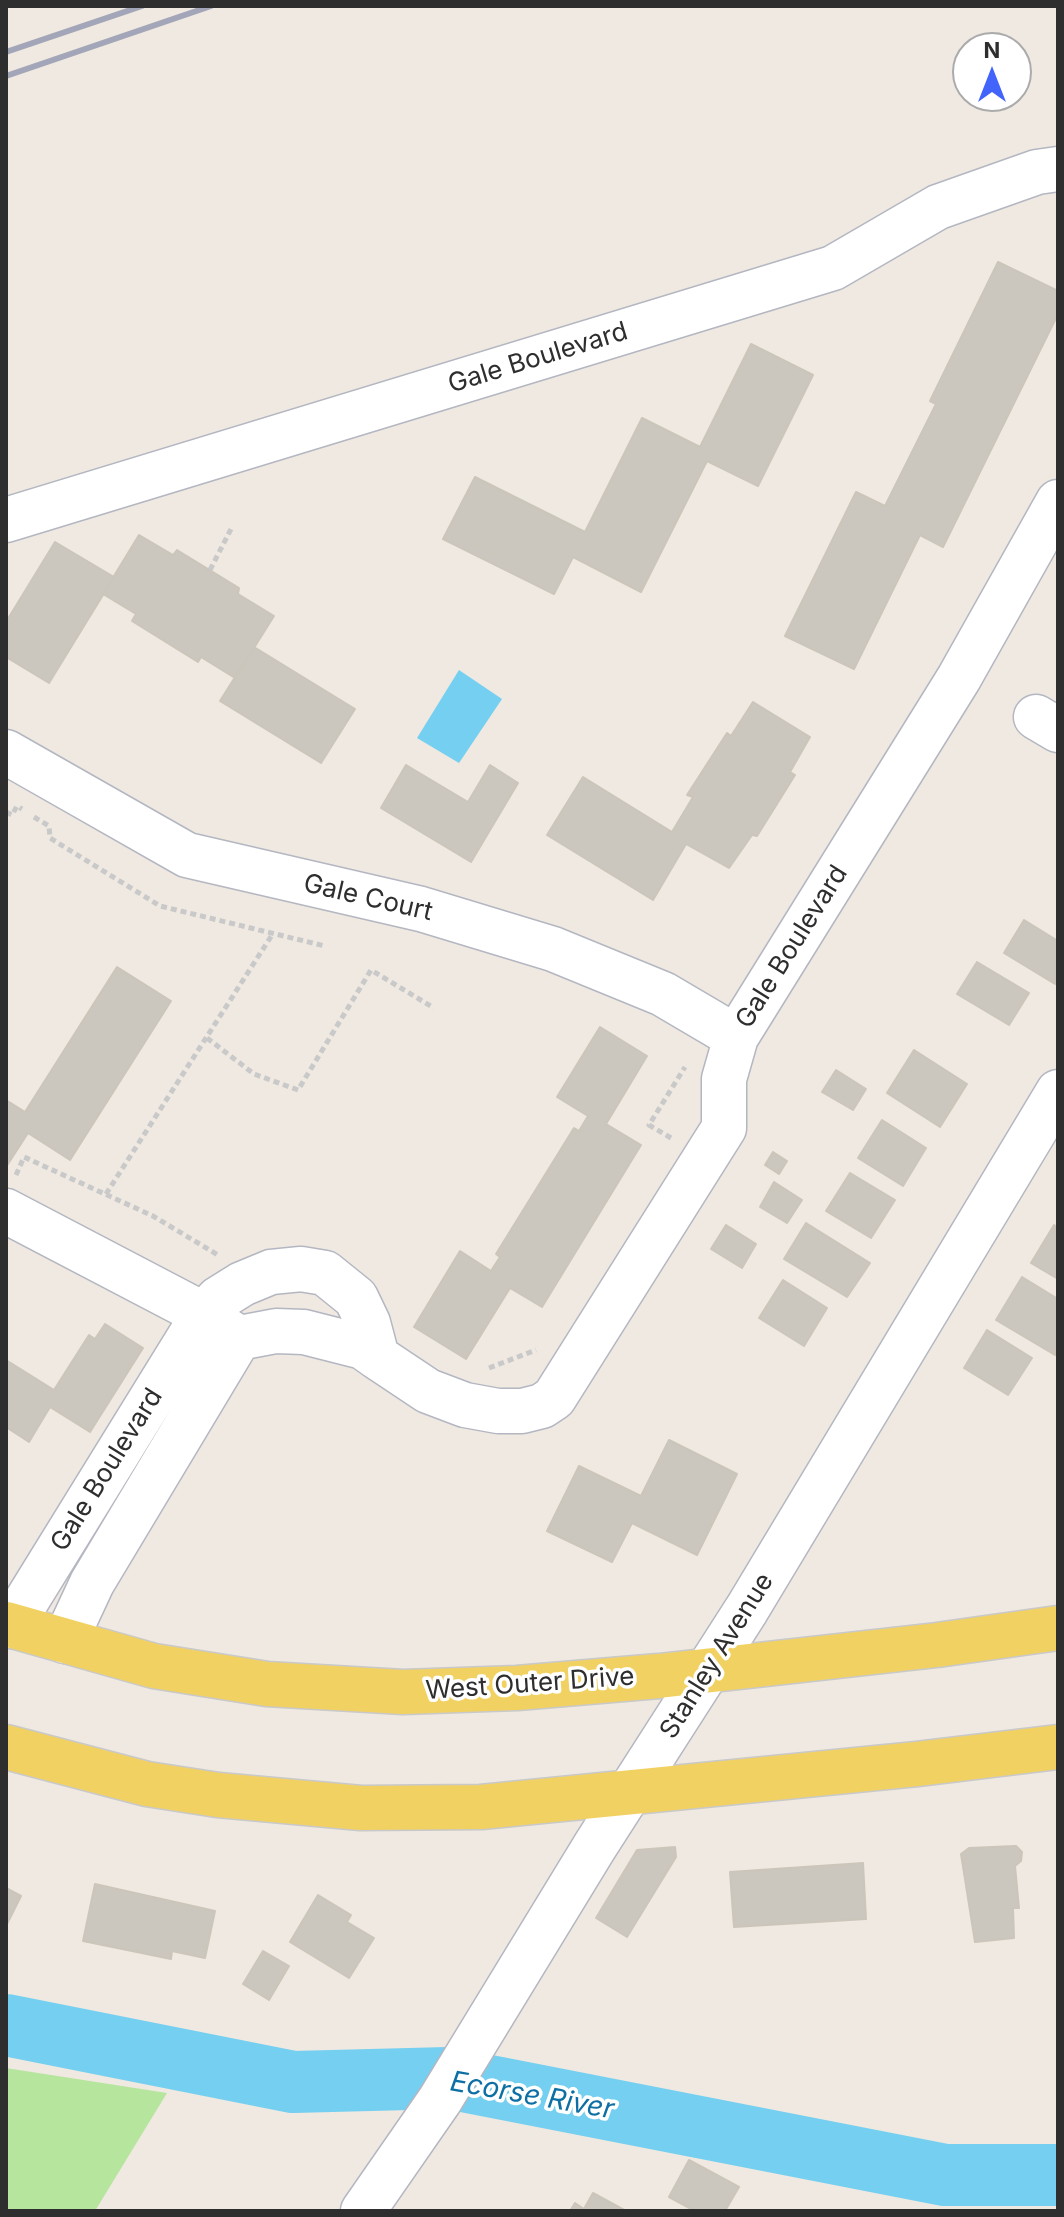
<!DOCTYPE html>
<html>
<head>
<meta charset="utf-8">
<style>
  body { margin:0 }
  #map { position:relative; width:1064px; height:2217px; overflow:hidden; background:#efe9e1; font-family:Inter,sans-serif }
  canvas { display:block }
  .frame { position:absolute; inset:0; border:8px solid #2e2e2e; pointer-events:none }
  .north { position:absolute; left:952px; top:32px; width:80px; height:80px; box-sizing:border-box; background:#fff; border:2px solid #ababab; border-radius:50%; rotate:0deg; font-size:22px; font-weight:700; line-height:32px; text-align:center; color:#2e2e2e }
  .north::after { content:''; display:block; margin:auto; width:28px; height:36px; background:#4264fb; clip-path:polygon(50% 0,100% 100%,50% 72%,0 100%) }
</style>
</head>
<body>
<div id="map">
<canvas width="1064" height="2217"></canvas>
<div class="frame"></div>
<div class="north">N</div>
</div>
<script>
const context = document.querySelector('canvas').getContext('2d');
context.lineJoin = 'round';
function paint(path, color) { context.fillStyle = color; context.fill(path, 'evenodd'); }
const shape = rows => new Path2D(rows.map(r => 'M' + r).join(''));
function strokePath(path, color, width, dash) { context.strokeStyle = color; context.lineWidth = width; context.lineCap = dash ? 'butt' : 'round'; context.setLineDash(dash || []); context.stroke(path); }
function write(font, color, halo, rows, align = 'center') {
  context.font = font + ' Inter,sans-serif'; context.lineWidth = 7; context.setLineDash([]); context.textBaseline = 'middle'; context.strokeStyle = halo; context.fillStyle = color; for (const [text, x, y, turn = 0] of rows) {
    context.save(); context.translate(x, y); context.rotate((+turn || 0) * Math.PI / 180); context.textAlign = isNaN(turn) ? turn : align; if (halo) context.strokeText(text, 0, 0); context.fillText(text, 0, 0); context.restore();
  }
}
paint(shape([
  [6,2068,167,2093,95,2211,6,2211]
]), '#b6e59e');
paint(shape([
  [459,670,502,699,459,763,417,738]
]), '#75cff0');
strokePath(shape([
  [6,2025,293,2082,448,2078,945,2175,1058,2175]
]), '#75cff0', 62);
const building = shape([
  [998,262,1058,291,1058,314,943,547,920,535,854,669,785,636,856,492,885,506,936,404,930,401,998,262],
  [751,344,813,375,758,486,707,461,641,592,573,557,554,594,443,539,475,477,585,532,642,418,700,447,751,344],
  [139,535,173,555,177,550,239,588,238,594,274,616,235,678,201,657,198,662,132,621,136,614,103,594,139,535],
  [55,542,114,577,49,683,6,657,6,622,55,542],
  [254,647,355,709,321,763,220,701,254,647],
  [753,702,810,737,790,772,795,775,757,836,752,835,729,868,686,844,653,900,547,835,583,777,672,832,693,797,687,795,727,733,731,736,753,702],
  [406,765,468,802,490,765,518,783,471,862,381,808,406,765],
  [1024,920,1058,941,1055,984,1004,953,1024,920],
  [977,962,1029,993,1009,1025,957,994,977,962],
  [117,967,171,1001,70,1160,28,1133,6,1167,6,1100,25,1112,117,967],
  [600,1027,647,1056,606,1124,641,1145,542,1307,510,1288,466,1359,414,1327,460,1251,491,1271,500,1257,496,1254,574,1128,579,1131,588,1116,557,1097,600,1027],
  [914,1050,967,1084,940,1127,887,1093,914,1050],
  [836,1070,866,1089,853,1110,822,1092,836,1070],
  [882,1120,926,1148,903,1186,858,1158,882,1120],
  [773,1152,787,1161,779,1174,765,1165,773,1152],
  [850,1173,895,1200,871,1238,826,1211,850,1173],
  [774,1182,802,1200,787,1223,760,1207,774,1182],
  [806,1223,870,1263,847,1297,784,1259,806,1223],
  [726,1225,756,1244,742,1268,711,1249,726,1225],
  [1054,1225,1058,1228,1058,1279,1031,1263,1054,1225],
  [1022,1277,1058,1299,1058,1349,1055,1355,996,1320,1022,1277],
  [783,1280,827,1308,804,1346,759,1318,783,1280],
  [105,1324,143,1348,90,1432,50,1407,29,1442,6,1427,6,1360,54,1390,89,1335,95,1339,105,1324],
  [987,1330,1032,1358,1008,1395,964,1368,987,1330],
  [669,1440,737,1474,697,1555,632,1523,612,1562,547,1531,579,1466,641,1496,669,1440],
  [1016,1846,1022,1852,1021,1861,1015,1866,1019,1908,1013,1908,1014,1938,975,1942,961,1854,969,1848,1016,1846],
  [675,1847,676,1857,627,1937,596,1918,637,1850,675,1847],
  [863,1863,866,1919,734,1927,730,1872,863,1863],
  [95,1884,215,1911,205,1958,172,1951,171,1959,83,1941,95,1884],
  [6,1888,21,1896,6,1926,6,1888],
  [318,1895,351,1915,347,1922,374,1938,349,1978,290,1942,318,1895],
  [263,1951,289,1966,269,2000,243,1984,263,1951],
  [689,2160,739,2187,725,2211,695,2211,669,2197,689,2160],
  [593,2193,626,2211,570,2211,575,2203,584,2209,593,2193]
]);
paint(building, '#cbc7bf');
strokePath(building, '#cbc5ba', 2);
const minor = shape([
  [6,520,833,268,938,207,1037,172,1058,169],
  [1036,717,1058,730],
  [6,752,187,855,421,909,553,949,663,994,736,1037],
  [6,1211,197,1311,203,1315,239,1338,276,1331,304,1332,363,1347,377,1357,368,1323,356,1298,325,1273,301,1269,271,1272,242,1284,218,1299,203,1315,11,1626],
  [377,1357,428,1391,465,1405,498,1411,522,1411,542,1406,554,1398,724,1128,724,1079,736,1037,959,678,1058,502],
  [65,1641,92,1583,239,1338],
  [363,2211,440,2100,595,1846,747,1609,1058,1092]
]);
const major = shape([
  [6,1624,154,1666,267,1684,403,1692,517,1688,659,1676,937,1645,1058,1628],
  [6,1747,147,1784,218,1795,361,1808,481,1807,917,1764,1058,1747]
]);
strokePath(minor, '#b4b7c1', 47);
strokePath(major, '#c9c9c9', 47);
strokePath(shape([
  [210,570,231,529],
  [6,812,12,815,17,806,22,809],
  [34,817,49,826,50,838,160,906,325,946],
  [207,1038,254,1074,298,1090,371,970,434,1008],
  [671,1138,649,1125,685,1067],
  [16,1175,24,1157,153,1216,218,1255],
  [106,1194,272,935],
  [489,1368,536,1350]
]), '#c9c9c9', 5, [6, 4]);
strokePath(minor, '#fff', 44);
strokePath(major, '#f2d163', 44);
strokePath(shape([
  [6,52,142,6],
  [6,76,211,6]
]), '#a3a6b8', 6);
write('26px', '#2e2e2e', '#fff', [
  ["Gale Boulevard",538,358,-17],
  ["Gale Court",368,898,13],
  ["Gale Boulevard",792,947,-58],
  ["Gale Boulevard",107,1470,-58],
  ["Stanley Avenue",717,1656,-58],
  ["West Outer Drive",530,1684,-4]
]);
write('italic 28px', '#0d6fa3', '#fff', [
  ["Ecorse River",532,2096,10]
]);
</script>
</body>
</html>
